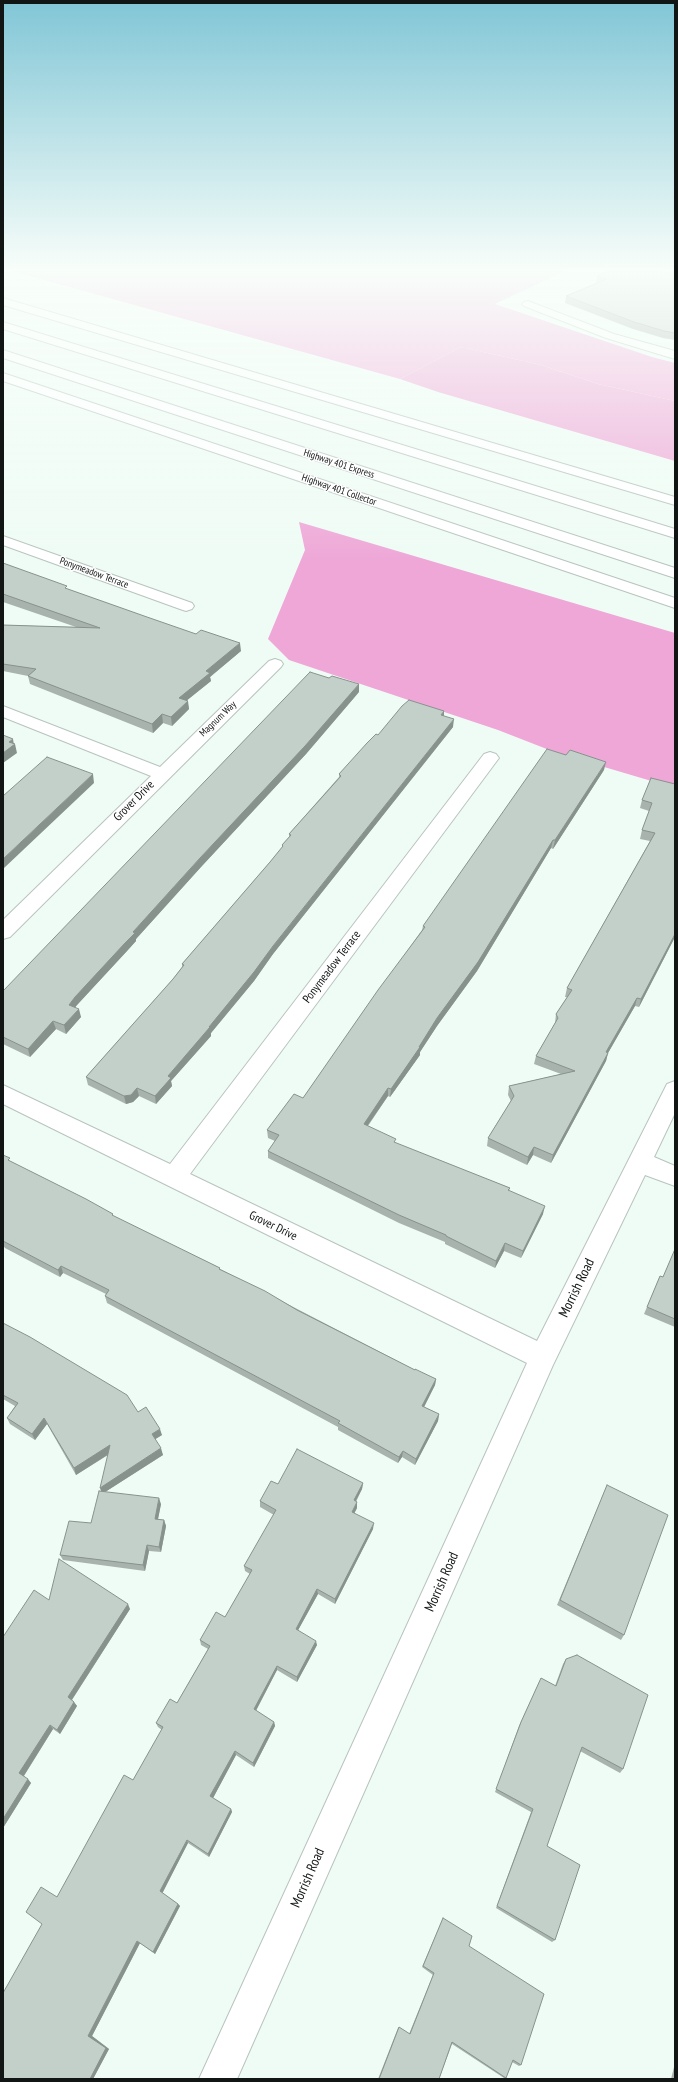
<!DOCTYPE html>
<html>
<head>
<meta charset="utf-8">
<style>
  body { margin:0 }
  #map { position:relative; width:678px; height:2082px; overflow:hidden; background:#effcf5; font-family:"PT Sans Narrow",sans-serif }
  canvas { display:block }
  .frame { position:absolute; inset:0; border:4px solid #111513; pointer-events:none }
</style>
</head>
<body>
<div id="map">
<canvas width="678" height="2082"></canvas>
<div class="frame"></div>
</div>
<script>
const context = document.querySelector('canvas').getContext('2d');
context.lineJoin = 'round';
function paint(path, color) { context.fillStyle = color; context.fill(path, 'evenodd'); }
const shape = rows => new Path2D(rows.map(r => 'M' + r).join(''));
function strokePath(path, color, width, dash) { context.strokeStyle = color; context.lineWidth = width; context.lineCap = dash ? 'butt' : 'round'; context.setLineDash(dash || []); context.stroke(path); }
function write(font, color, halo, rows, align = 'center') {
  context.font = font + ' "PT Sans Narrow",sans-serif'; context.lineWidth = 3; context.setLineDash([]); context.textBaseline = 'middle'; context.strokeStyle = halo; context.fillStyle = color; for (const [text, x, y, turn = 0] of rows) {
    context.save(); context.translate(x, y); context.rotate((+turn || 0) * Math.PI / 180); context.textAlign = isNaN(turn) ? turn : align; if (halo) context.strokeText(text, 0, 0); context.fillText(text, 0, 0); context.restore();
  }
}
paint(shape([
  [12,271,565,271,495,304,652,357,675,363,675,401,598,384,541,365,461,347,400,379]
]), '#f2abdb');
paint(shape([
  [461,347,541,365,598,384,675,401,675,461,438,392,400,379],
  [299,522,675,633,675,788,557,753,498,730,289,660,268,639,305,550]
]), '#eea7d7');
const minor = shape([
  [528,301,614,334,675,351,675,359,606,338,524,306,522,304,524,302,528,301],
  [3,536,192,603,194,606,192,609,186,611,180,609,3,545,3,536],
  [275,659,281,661,283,664,281,667,10,937,3,939,3,920,151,776,3,717,3,706,160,767,269,661,275,659],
  [490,752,496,754,499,758,496,762,190,1174,537,1341,667,1084,675,1081,675,1113,654,1157,675,1166,675,1186,645,1175,553,1365,237,2079,199,2079,527,1363,3,1104,3,1085,170,1164,484,754,490,752]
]);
const motorway = shape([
  [3,298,675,497,675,505,3,305,3,298],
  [3,322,675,529,675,538,3,329,3,322],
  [3,350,675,568,675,578,3,358,3,350],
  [3,373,675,598,675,608,3,381,3,373]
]);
strokePath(minor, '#b8c4be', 2);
strokePath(motorway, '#b8c4be', 2);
paint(minor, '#fff');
paint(motorway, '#fff');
paint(shape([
  [668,271,675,271,675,272],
  [675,275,675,340,663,338,633,329,565,303,566,296,598,283,596,283,597,276],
  [3,563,67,589,241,651,210,677,211,681,187,700,189,709,172,726,163,723,153,733,30,684,28,676,3,671,3,625,76,627,3,602],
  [359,692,306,754,201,867,136,939,136,941,127,951,77,1005,75,1007,81,1017,66,1034,56,1029,30,1057,3,1044,3,991],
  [444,716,453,727,273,954,254,981,211,1033,211,1036,171,1081,172,1086,156,1104,139,1096,133,1102,126,1104,88,1085,86,1077,173,979,182,967,182,964,270,862,282,848,282,845,289,837,289,834,339,777,339,774,378,735],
  [604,770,553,849,551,848,477,971,437,1026,420,1052,420,1055,390,1097,388,1096,368,1126,395,1143,510,1188,509,1191,543,1214,521,1258,504,1251,495,1268,445,1244,445,1242,399,1223,268,1158,268,1151,275,1141,268,1138,267,1130,303,1098,422,930,423,926],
  [651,778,675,937,639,1007,635,1006,608,1053,606,1061,551,1163,533,1155,527,1165,487,1146,488,1138,511,1101,508,1095,509,1086,561,1074,534,1064,536,1056,555,1023,556,1014,567,997,565,997,567,988,650,841,640,839,642,830,649,811,640,808,642,800],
  [3,1155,11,1162,113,1214,113,1216,220,1268,220,1269,415,1370,436,1379,435,1385,424,1407,439,1414,438,1421,415,1465,402,1457,398,1463,338,1430,338,1427,107,1303,105,1296,106,1294,63,1273,60,1277,5,1248,3,1245],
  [675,1249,675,1327,644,1314,660,1276,663,1277],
  [3,1323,138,1412,162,1435,155,1439,163,1455,105,1492,161,1504,158,1519,164,1520,166,1526,161,1552,149,1551,145,1571,63,1560,60,1555,91,1523,101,1491,108,1455,76,1475,47,1424,35,1440,10,1424,7,1418,15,1406,3,1399],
  [363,1483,362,1489,356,1502,357,1502,357,1508,354,1513,373,1529,335,1604,318,1594,298,1630,317,1645,297,1682,277,1670,256,1711,274,1722,275,1726,254,1767,236,1755,213,1798,231,1809,232,1812,209,1857,188,1843,162,1893,178,1904,180,1906,155,1954,140,1943,92,2036,109,2049,93,2079,42,1924,57,1897,133,1780,162,1730,158,1727,156,1723,177,1703,208,1649,201,1645,200,1640,225,1617,250,1574,245,1571,244,1566,274,1515,260,1507,260,1501,278,1484],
  [607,1485,624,1635,621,1640,557,1605],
  [49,1600,130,1609,72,1700,77,1706,60,1734,53,1729,24,1776,31,1783,3,1828,3,1637],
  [566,1659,623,1769,620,1773,580,1751,547,1846,555,1940,552,1942,496,1908,531,1812,495,1792,519,1726,541,1678,555,1686,563,1664],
  [443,1918,469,1946,521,2065,519,2066,512,2062,506,2078,504,2078,452,2044,439,2079,378,2079,398,2028,399,2027,409,2034,433,1975,422,1967],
  [675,2066,675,2079,671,2079,674,2067]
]), '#a8b3ad');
paint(shape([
  [240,643,241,651,210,677,211,681,180,706,179,698,206,671],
  [359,684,359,692,306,754,201,867,136,939,136,941,127,951,77,1005,71,1013,69,1005,75,997,133,932],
  [188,701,189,709,172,726,171,717],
  [444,711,444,719,441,715],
  [162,714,163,723,153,733,152,724],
  [454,719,453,727,273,954,254,981,211,1033,211,1036,171,1081,172,1086,156,1104,155,1096,168,1076,209,1027],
  [13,739,14,745,15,744,17,753,3,763,3,753,9,742],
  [606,762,604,770,553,849,555,840],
  [93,774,94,783,3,869,3,859],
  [553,840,551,848,477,971,437,1026,420,1052,420,1055,390,1097,391,1089],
  [675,934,675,937,639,1007,641,999],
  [637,998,635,1006,604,1060,606,1052],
  [79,1009,81,1017,66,1034,64,1025],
  [53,1021,56,1029,30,1057,28,1049],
  [608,1053,606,1061,551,1163,553,1155],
  [137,1088,139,1096,133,1102,126,1104,124,1096],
  [388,1088,388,1096,363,1132,364,1124],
  [534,1147,533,1155,527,1165,528,1157],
  [545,1206,543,1214,521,1258,523,1251],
  [505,1243,504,1251,495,1268,496,1261],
  [61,1266,63,1273,60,1277,58,1270],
  [436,1379,435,1385,421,1413,422,1406],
  [439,1414,438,1421,415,1465,416,1459],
  [44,1418,47,1424,35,1440,32,1434],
  [160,1429,162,1435,154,1440,152,1434],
  [110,1445,112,1452,76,1475,74,1468],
  [161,1448,163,1455,102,1494,100,1488],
  [403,1451,402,1457,398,1463,399,1457],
  [363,1483,362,1489,353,1506,354,1500],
  [159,1498,161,1504,157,1524,155,1519],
  [357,1502,357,1508,352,1518,352,1512],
  [164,1520,166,1526,161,1552,159,1547],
  [374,1523,373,1529,335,1604,335,1599],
  [147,1545,149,1551,145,1571,143,1565],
  [317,1589,318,1594,296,1634,296,1629],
  [128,1604,130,1609,71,1701,68,1697],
  [316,1641,317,1645,297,1682,297,1677],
  [277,1666,277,1670,254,1714,254,1709],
  [74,1702,77,1706,60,1734,57,1730],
  [274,1722,275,1726,254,1767,253,1763],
  [50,1725,53,1729,23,1777,19,1773],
  [235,1751,236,1755,212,1800,210,1796],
  [28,1779,31,1783,3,1828,3,1819],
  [231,1809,232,1812,209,1857,208,1854],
  [187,1840,188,1843,162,1894,160,1891],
  [178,1904,180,1906,155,1954,153,1952],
  [137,1941,140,1943,92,2036,109,2049,93,2079,90,2079,88,2036]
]), '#88928d');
const building = shape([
  [610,271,660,271,675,275,675,333,664,331,634,322,566,296,607,279,597,276,610,271],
  [3,563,67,586,65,588,147,617,196,634,201,630,240,643,206,671,210,673,179,698,188,701,171,717,162,714,152,724,28,676,36,669,3,664,3,625,100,628,3,594,3,563],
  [310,672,329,678,332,676,359,684,305,746,200,858,133,932,135,933,125,943,75,997,69,1005,79,1009,64,1025,53,1021,28,1049,3,1037,3,991,310,672],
  [409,700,444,711,441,715,454,719,273,946,254,972,209,1027,210,1027,168,1076,171,1078,155,1096,137,1088,131,1095,124,1096,86,1077,173,979,184,965,182,964,270,862,283,846,282,845,291,835,289,834,341,776,339,774,367,743,376,734,378,735,402,706,409,700],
  [3,735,13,739,9,742,15,744,3,753,3,735],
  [547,749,566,755,570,750,606,762,555,840,553,840,478,962,437,1018,419,1047,420,1047,391,1089,388,1088,364,1124,396,1139,394,1142,510,1188,508,1190,545,1206,523,1251,505,1243,496,1261,446,1236,446,1235,399,1215,268,1151,279,1135,267,1130,294,1094,303,1098,378,990,425,927,423,926,547,749],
  [47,757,93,774,3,859,3,796,47,757],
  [651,778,675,784,675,934,641,999,637,998,606,1052,608,1053,553,1155,534,1147,528,1157,488,1138,514,1096,509,1086,575,1071,536,1056,558,1018,556,1014,572,990,567,988,655,833,642,830,652,803,642,800,651,778],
  [3,1155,10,1158,8,1160,86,1199,113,1214,112,1215,220,1268,219,1269,265,1291,297,1310,415,1370,415,1369,436,1379,422,1406,439,1414,416,1459,403,1451,399,1457,338,1423,340,1421,105,1296,109,1290,61,1266,58,1270,3,1241,3,1155],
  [675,1249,675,1319,647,1307,660,1276,663,1277,675,1249],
  [3,1323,30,1337,127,1395,138,1412,146,1407,160,1429,152,1434,161,1448,100,1488,110,1445,74,1468,44,1418,32,1434,7,1418,18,1403,3,1395,3,1323],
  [297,1449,363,1483,354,1500,357,1502,352,1512,374,1523,335,1599,317,1589,296,1629,316,1641,297,1677,277,1666,254,1709,274,1722,253,1763,235,1751,210,1796,231,1809,208,1854,187,1840,160,1891,178,1904,153,1952,137,1941,88,2036,106,2048,90,2079,3,2079,3,1993,42,1924,26,1912,41,1887,57,1897,124,1775,133,1780,163,1727,156,1723,170,1699,177,1703,210,1646,200,1640,216,1612,225,1617,252,1570,244,1566,276,1510,260,1501,271,1481,278,1484,297,1449],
  [607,1485,668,1515,624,1635,560,1600,607,1485],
  [99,1491,159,1498,155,1519,164,1520,159,1547,147,1545,143,1565,60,1555,69,1521,91,1523,99,1491],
  [59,1559,128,1604,68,1697,74,1702,57,1730,50,1725,19,1773,28,1779,3,1819,3,1637,34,1590,49,1600,59,1559],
  [577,1655,648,1695,623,1769,582,1747,547,1846,580,1865,555,1940,497,1906,533,1809,496,1789,521,1722,541,1678,556,1686,566,1659,577,1655],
  [443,1918,472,1936,469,1946,544,1994,521,2065,513,2060,506,2078,452,2042,439,2079,379,2079,399,2027,410,2034,434,1973,423,1966,443,1918]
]);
paint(building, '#c3d0c9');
strokePath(building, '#88928d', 1);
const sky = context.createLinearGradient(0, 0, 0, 562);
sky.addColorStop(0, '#81c6d6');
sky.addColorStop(0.48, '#f8fefa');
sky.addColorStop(1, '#f8fefa00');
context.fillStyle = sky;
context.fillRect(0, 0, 678, 562);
write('10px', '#111513', '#fff', [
  ["Highway 401 Express",339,464,18],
  ["Highway 401 Collector",339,490,19],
  ["Ponymeadow Terrace",94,573,20],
  ["Magnum Way",218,719,-44]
]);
write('12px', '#111513', '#fff', [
  ["Grover Drive",134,801,-45],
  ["Ponymeadow Terrace",332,967,-53],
  ["Grover Drive",273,1226,26]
]);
write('14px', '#111513', '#fff', [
  ["Morrish Road",577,1288,-64],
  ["Morrish Road",442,1582,-66],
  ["Morrish Road",308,1878,-66]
]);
</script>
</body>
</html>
